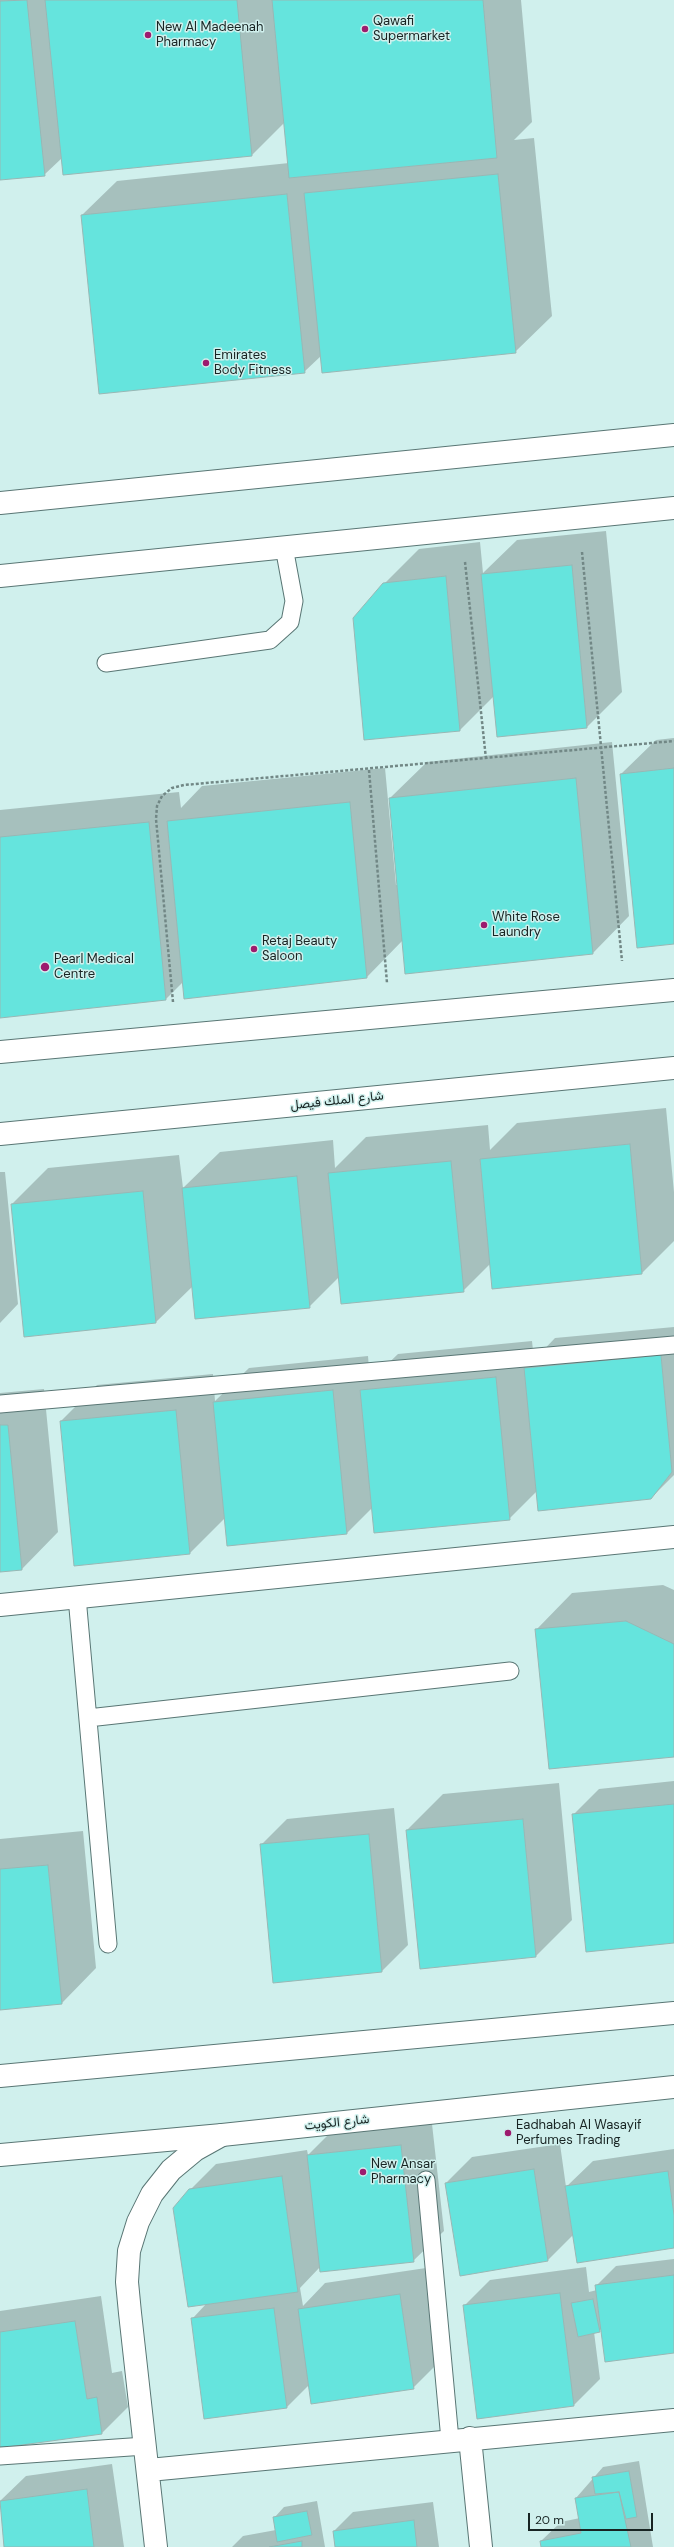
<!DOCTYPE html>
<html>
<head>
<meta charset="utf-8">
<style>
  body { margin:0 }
  #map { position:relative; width:674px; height:2547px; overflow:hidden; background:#d0f0ed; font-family:"DM Sans",sans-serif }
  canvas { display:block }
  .scale { position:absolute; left:528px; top:2513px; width:125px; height:18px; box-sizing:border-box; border:2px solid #182423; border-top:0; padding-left:5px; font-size:12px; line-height:14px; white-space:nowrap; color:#182423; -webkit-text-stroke:3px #d0f0ed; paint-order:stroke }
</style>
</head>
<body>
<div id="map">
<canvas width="674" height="2547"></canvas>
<div class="scale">20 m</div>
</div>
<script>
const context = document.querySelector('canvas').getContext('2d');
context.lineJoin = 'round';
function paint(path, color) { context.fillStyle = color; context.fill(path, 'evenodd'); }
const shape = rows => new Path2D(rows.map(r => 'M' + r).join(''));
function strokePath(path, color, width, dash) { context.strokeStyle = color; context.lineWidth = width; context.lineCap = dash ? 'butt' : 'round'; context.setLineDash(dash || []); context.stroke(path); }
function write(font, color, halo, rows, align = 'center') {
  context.font = font + ' "DM Sans",Vazirmatn,sans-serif'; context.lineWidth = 3; context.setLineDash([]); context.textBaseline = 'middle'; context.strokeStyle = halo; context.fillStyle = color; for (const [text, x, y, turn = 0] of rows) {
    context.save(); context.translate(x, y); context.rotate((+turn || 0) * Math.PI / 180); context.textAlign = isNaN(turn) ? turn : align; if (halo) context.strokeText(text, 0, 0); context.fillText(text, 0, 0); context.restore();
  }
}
paint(shape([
  [0,0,521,0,532,122,514,140,534,138,552,316,515,352,322,355,304,372,82,215,117,181,289,163,285,122,252,155,62,158,44,175,0,179],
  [606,531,622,692,587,727,498,736,494,696,460,730,365,739,384,584,419,549,480,542,483,573,517,540],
  [674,738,674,943,621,774,656,740],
  [612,742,629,916,593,953,403,940,367,977,185,997,183,982,166,999,0,1017,0,810,179,792,181,808,202,786,385,768,396,885,398,885,390,798,427,762],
  [666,1108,674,1192,674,1241,642,1273,493,1288,491,1263,463,1291,339,1277,309,1307,193,1286,156,1322,12,1204,48,1168,179,1155,183,1188,220,1152,333,1140,335,1168,366,1137,488,1125,490,1150,517,1123],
  [0,1172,5,1172,18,1304,0,1323],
  [674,1327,674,1475,651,1498,537,1491,509,1519,373,1507,347,1533,225,1518,190,1553,75,1565,61,1421,97,1385,213,1374,215,1401,249,1368,368,1356,370,1381,398,1354,532,1341,534,1360,555,1338],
  [44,1389,58,1532,22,1569,0,1571,0,1393],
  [663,1585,674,1590,674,1756,536,1630,572,1593],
  [674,1781,674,1942,573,1815,599,1789],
  [559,1783,572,1920,536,1956,407,1830,443,1794],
  [394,1808,408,1945,382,1971,261,1845,287,1819],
  [83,1831,96,1968,62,2003,0,2009,0,1839],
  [431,2115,444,2231,413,2261,320,2267,300,2288,303,2306,325,2283,426,2268,439,2362,413,2388,310,2384,287,2407,192,2319,207,2303,190,2190,216,2164,307,2150,308,2155,338,2125],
  [560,2144,566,2187,593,2161,674,2149,674,2247,574,2234,548,2260,461,2275,446,2183,472,2157],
  [674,2259,674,2352,602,2329,594,2332,600,2379,574,2405,464,2306,490,2280,586,2267,589,2292,597,2290,596,2286,616,2266],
  [101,2296,112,2373,122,2371,128,2407,102,2433,0,2447,0,2311],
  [639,2461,653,2547,542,2547,541,2541,561,2522,580,2518,576,2498,603,2467],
  [112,2464,124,2547,5,2547,0,2501,26,2476],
  [317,2501,325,2547,232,2547,243,2536,276,2530,274,2518,284,2507],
  [433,2502,439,2547,336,2547,334,2531,353,2512]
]), '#0003');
const building = shape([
  [27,0,45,176,0,180,0,1,27,0],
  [45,0,237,0,252,156,63,175,45,0],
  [272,0,483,0,497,158,289,178,272,0],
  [498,174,516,353,322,373,304,193,498,174],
  [287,194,305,373,99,394,81,215,287,194],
  [572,565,587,728,497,737,481,574,572,565],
  [446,576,460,731,364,740,353,618,383,583,446,576],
  [674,768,674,944,637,948,620,774,674,768],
  [576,778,593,954,405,974,389,798,576,778],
  [350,802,367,978,184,999,167,821,350,802],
  [149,822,166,1000,0,1018,0,837,149,822],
  [630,1144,642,1274,492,1289,480,1159,630,1144],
  [451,1161,464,1292,341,1304,328,1173,451,1161],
  [297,1176,310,1308,195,1319,182,1188,297,1176],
  [143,1191,156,1323,24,1337,11,1204,143,1191],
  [661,1355,672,1472,651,1499,538,1511,524,1368,661,1355],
  [496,1377,510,1520,374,1533,360,1390,496,1377],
  [333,1390,347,1534,227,1546,213,1402,333,1390],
  [176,1410,190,1554,74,1566,60,1421,176,1410],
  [0,1425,8,1425,22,1570,0,1572,0,1425],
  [626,1621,674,1644,674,1757,549,1769,535,1629,626,1621],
  [674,1804,674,1943,586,1952,572,1814,674,1804],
  [523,1819,536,1957,420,1969,406,1830,523,1819],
  [369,1834,382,1972,273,1983,260,1844,369,1834],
  [48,1865,62,2004,0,2010,0,1869,48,1865],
  [401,2145,414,2262,320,2272,307,2155,401,2145],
  [534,2169,548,2261,460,2276,445,2183,534,2169],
  [668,2171,674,2215,674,2248,577,2263,565,2186,668,2171],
  [282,2176,298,2292,188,2307,173,2208,189,2189,282,2176],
  [674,2275,674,2353,605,2362,595,2285,674,2275],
  [560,2293,574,2406,477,2419,463,2305,560,2293],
  [400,2294,414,2389,311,2404,298,2309,400,2294],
  [593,2299,600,2332,578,2337,571,2303,593,2299],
  [274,2308,287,2408,204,2419,191,2318,274,2308],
  [75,2321,87,2399,97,2397,102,2434,0,2448,0,2332,75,2321],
  [629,2471,637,2517,626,2519,619,2492,595,2494,592,2477,629,2471],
  [87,2489,94,2547,4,2547,0,2501,87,2489],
  [619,2492,631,2547,541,2547,540,2541,581,2533,575,2498,619,2492],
  [307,2511,312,2535,277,2542,273,2517,307,2511],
  [414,2520,417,2547,335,2547,333,2531,414,2520],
  [302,2541,302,2547,269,2547,302,2541]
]);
paint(building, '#65e4dd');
strokePath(building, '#98b7b4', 1);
const lane = shape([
  [106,663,270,640,290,622,294,601,284,547],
  [0,1404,674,1345],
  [77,1597,108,1944],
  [88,1718,510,1671],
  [426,2180,450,2440],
  [0,2456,145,2446]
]);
const street = shape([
  [0,1605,674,1537],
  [470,2438,481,2547],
  [149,2470,674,2420],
  [156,2547,130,2313,127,2282,129,2251,138,2222,152,2194,171,2170,195,2150,222,2135]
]);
const secondary = shape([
  [0,503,674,435],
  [0,576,674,508],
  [0,1052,674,990],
  [0,1134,674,1068],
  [0,2076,674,2013],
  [0,2155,222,2135,674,2087]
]);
strokePath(lane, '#597674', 19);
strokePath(street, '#597674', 24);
strokePath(secondary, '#597674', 24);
strokePath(shape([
  [582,552,622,961],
  [465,562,486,759],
  [369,770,387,983],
  [173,1002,156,819,157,806,162,796,172,788,184,785,674,741]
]), '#718785', 2.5, [3, 2]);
strokePath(lane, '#fff', 17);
strokePath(street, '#fff', 22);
strokePath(secondary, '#fff', 22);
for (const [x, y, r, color] of [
  [365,29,4,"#9d1b6e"],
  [148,35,4,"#9d1b6e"],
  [206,363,4,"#9d1b6e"],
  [484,925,4,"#9d1b6e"],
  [254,949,4,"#9d1b6e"],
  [45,967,5,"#9d1b6e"],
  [508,2133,4,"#9d1b6e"],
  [363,2172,4,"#9d1b6e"]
]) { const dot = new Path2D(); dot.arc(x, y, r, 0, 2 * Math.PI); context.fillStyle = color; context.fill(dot); strokePath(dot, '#d0f0ed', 1.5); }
write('13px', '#182423', '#d0f0ed', [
  ["Qawafi",373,22],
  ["Supermarket",373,37],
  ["New Al Madeenah",156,28],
  ["Pharmacy",156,43],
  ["Emirates",214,356],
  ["Body Fitness",214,371],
  ["White Rose",492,918],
  ["Laundry",492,933],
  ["Retaj Beauty",262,942],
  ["Saloon",262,957],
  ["Pearl Medical",54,960],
  ["Centre",54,975],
  ["Eadhabah Al Wasayif",516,2126],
  ["Perfumes Trading",516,2141],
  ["New Ansar",371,2165],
  ["Pharmacy",371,2180]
], 'left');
write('13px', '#182423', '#d0f0ed', [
  ["شارع الملك فيصل",337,1101,-6],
  ["شارع الكويت",337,2123,-6]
]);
</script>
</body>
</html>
